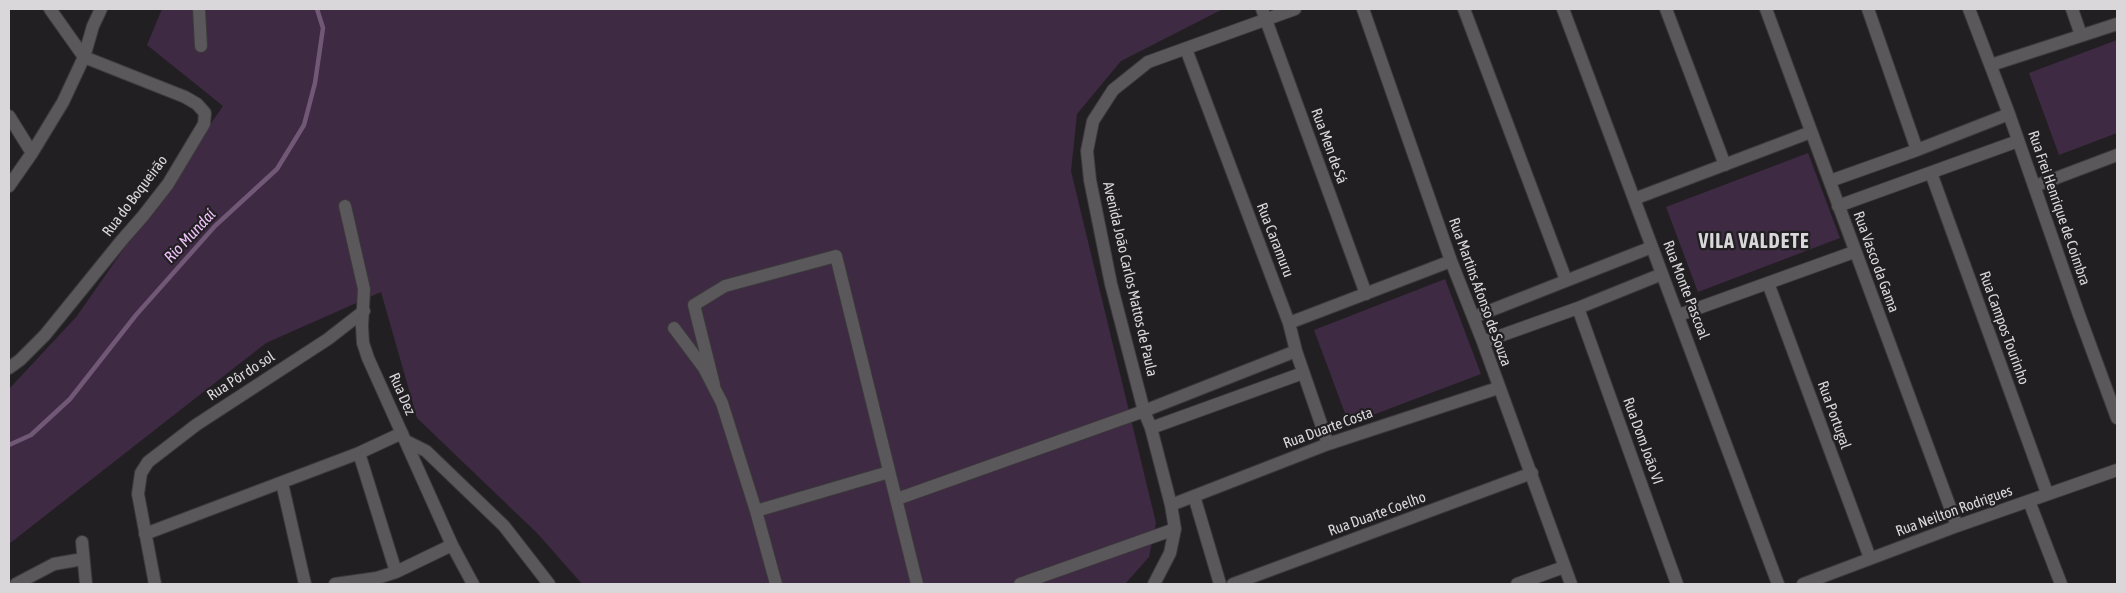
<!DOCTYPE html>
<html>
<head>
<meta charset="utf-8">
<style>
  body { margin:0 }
  #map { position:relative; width:2126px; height:593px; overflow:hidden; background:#221f23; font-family:"Asap Condensed",sans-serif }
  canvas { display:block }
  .frame { position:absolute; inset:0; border:10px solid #d9d7d9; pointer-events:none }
</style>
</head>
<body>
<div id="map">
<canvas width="2126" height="593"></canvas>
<div class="frame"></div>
</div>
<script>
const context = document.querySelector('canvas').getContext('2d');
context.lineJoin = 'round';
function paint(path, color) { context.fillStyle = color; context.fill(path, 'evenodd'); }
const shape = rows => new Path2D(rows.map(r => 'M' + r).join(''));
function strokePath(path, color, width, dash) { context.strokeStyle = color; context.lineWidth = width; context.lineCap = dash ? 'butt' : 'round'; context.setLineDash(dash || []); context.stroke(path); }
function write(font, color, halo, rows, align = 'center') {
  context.font = font + ' "Asap Condensed",sans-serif'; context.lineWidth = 4.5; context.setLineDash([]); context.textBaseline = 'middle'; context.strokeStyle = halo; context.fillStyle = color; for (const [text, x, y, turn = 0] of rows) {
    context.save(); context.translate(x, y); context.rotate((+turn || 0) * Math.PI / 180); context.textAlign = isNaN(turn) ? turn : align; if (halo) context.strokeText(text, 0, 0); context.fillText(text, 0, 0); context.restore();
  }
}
paint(shape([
  [162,9,1223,9,1121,61,1077,114,1071,171,1156,523,1149,557,1125,584,582,584,538,534,417,418,381,292,266,343,9,544,9,389,77,316,223,106,147,45],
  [2117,40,2117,133,2059,155,2029,73],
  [1808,153,1840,238,1698,292,1666,207],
  [1445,279,1481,374,1349,424,1314,330]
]), '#3e2a42');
strokePath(shape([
  [9,445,31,435,70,399,136,315,215,226,277,169,304,125,315,83,323,28,317,9]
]), '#715877', 4.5);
const street = shape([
  [199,9,201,46],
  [1262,9,1366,294],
  [1363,9,1451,261,1483,342,1571,584],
  [1464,9,1566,280],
  [1563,9,1778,584],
  [1666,9,1725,165],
  [1766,9,1957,526],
  [1868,9,1917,150],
  [1969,9,2009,114,2078,312,2117,418],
  [2072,9,2081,35],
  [1186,49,1289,323,1296,351,1328,444],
  [1991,65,2117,24],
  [9,116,32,153],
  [1931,173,2047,493],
  [1830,181,1917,150,2009,114],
  [9,186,32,153,63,102,84,57,93,26,101,9],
  [2035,186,2117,155],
  [1634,199,1811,132],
  [345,206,364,289,362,326,363,343,368,358,452,545,473,584],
  [1838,206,2018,141],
  [1768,283,1870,558],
  [1578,308,1677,584],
  [1679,315,1854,252],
  [1474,317,1652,247],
  [1289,323,1451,261],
  [674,328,704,368,722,403,756,511,776,584],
  [1483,342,1578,308,1662,274],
  [9,368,20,360,45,335,122,240,143,216,168,184,204,124,205,113,197,104,185,97,84,57,50,9],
  [714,385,694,305,725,286,836,256,917,584],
  [1151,428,1303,373],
  [406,441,426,451,504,526,549,584],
  [359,453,396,572],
  [282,483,305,584],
  [1194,496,1220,584],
  [897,499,1144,411,1296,351],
  [2029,501,2061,584],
  [1171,505,1328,444,1498,388],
  [756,511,889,472],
  [145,534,359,453,402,433],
  [82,542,86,584],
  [16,584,54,564,83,559],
  [155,584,138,494,141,473,148,462,196,425,328,339,364,311],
  [335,584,377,578,396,572,452,545],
  [1020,584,1175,529],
  [1154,584,1170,553,1175,529,1171,505,1151,428,1144,411,1111,284,1090,180,1087,151,1093,121,1113,90,1148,62,1295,9],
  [1233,584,1532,473],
  [1517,584,1564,567],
  [1803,584,1957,526,2117,470]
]);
strokePath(street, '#3c393c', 14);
strokePath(street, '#5a585a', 12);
write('15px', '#d9d7d9', '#221f23', [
  ["Rua Men de Sá",1329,146,70],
  ["Rua do Boqueirão",135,196,-53],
  ["Rua Frei Henrique de Coimbra",2059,208,71],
  ["Rua Caramuru",1275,240,69],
  ["Rua Vasco da Gama",1876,262,70],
  ["Avenida João Carlos Mattos de Paula",1130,279,77],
  ["Rua Monte Pascoal",1686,290,69],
  ["Rua Martins Afonso de Souza",1480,292,70],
  ["Rua Campos Tourinho",2004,328,70],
  ["Rua Pôr do sol",241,376,-33],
  ["Rua Dez",402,394,66],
  ["Rua Portugal",1834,415,70],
  ["Rua Duarte Costa",1328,428,-20],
  ["Rua Dom João VI",1643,441,70],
  ["Rua Neilton Rodrigues",1954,511,-20],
  ["Rua Duarte Coelho",1377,514,-20]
]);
write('italic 16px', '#efc2f9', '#221f23', [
  ["Rio Mundaí",190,236,-47]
]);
context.letterSpacing = '1px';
write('bold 20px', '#d9d7d9', '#221f23', [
  ["VILA VALDETE",1754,242]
]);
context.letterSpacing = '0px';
</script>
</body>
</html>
